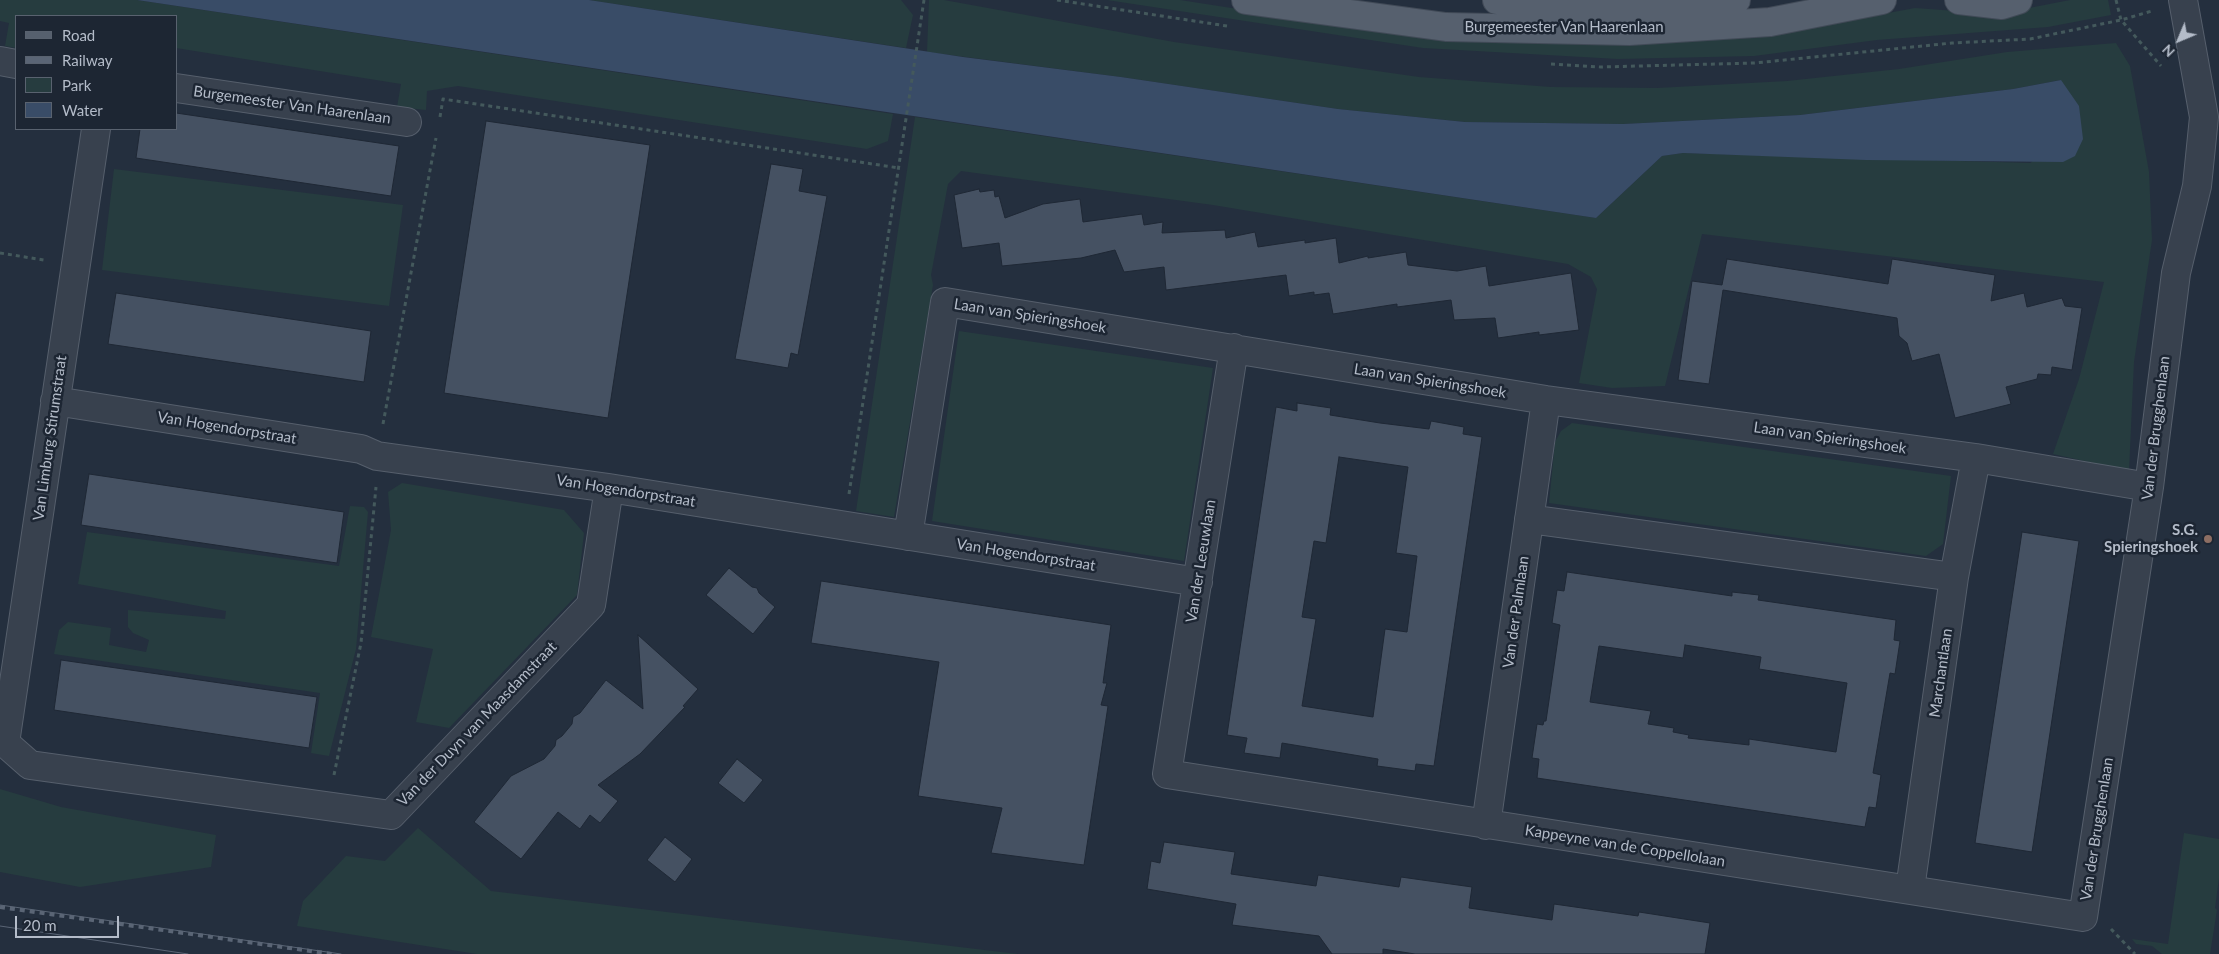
<!DOCTYPE html>
<html>
<head>
<meta charset="utf-8">
<style>
  body { margin:0 }
  #map { position:relative; width:2219px; height:954px; overflow:hidden; background:#242f3e; font-family:Lato,sans-serif }
  canvas { display:block }
  .legend { position:absolute; left:15px; top:15px; width:162px; height:115px; box-sizing:border-box; background:#1d2633; border:1px solid #59626f; margin:0; padding:6px 9px; list-style:none; font-size:15px; color:#b4bcc9 }
  .legend li { display:flex; align-items:center; gap:10px; height:25px }
  .legend b { width:25px; border:1px solid #59626f }
  .north { position:absolute; left:2154px; top:15px; width:50px; height:50px; -webkit-text-stroke:4px #1d2633; paint-order:stroke; rotate:225deg; font-size:14px; font-weight:700; line-height:20px; text-align:center; color:#b4bcc9 }
  .north::after { content:''; display:block; margin:auto; width:18px; height:22px; background:#b4bcc9; clip-path:polygon(50% 0,100% 100%,50% 72%,0 100%) }
  .scale { position:absolute; left:15px; top:916px; width:104px; height:22px; box-sizing:border-box; border:2px solid #b4bcc9; border-top:0; padding-left:6px; font-size:15px; line-height:18px; white-space:nowrap; color:#b4bcc9; -webkit-text-stroke:4px #1d2633; paint-order:stroke }
</style>
</head>
<body>
<div id="map">
<canvas width="2219" height="954"></canvas>
<ul class="legend">
<li><b style="height:6px;background:#56606e"></b>Road</li>
<li><b style="height:6px;background:#5a6575"></b>Railway</li>
<li><b style="height:14px;background:#263c3f"></b>Park</li>
<li><b style="height:14px;background:#394c67"></b>Water</li>
</ul>
<div class="north">N</div>
<div class="scale">20 m</div>
</div>
<script>
const context = document.querySelector('canvas').getContext('2d');
context.lineJoin = 'round';
function paint(path, color) { context.fillStyle = color; context.fill(path, 'evenodd'); }
const shape = rows => new Path2D(rows.map(r => 'M' + r).join(''));
function strokePath(path, color, width, dash) { context.strokeStyle = color; context.lineWidth = width; context.lineCap = dash ? 'butt' : 'round'; context.setLineDash(dash || []); context.stroke(path); }
function write(font, color, halo, rows, align = 'center') {
  context.font = font + ' Lato,sans-serif'; context.lineWidth = 5; context.setLineDash([]); context.textBaseline = 'middle'; context.strokeStyle = halo; context.fillStyle = color; for (const [text, x, y, turn = 0] of rows) {
    context.save(); context.translate(x, y); context.rotate((+turn || 0) * Math.PI / 180); context.textAlign = isNaN(turn) ? turn : align; if (halo) context.strokeText(text, 0, 0); context.fillText(text, 0, 0); context.restore();
  }
}
paint(shape([
  [0,0,137,0,893,114,888,141,867,149,458,86,427,91,426,110,397,107,401,84,176,48,176,16,16,16,16,48,5,46,9,23,0,21],
  [589,0,901,0,913,15,906,48],
  [929,0,944,0,1174,42,1419,77,1551,87,1657,88,1787,81,1899,69,2007,52,2116,43,2130,66,2149,172,2152,240,2134,362,2129,471,2053,454,2079,379,2104,282,1702,234,1665,386,1612,388,1579,383,1597,289,1591,277,1568,264,1213,205,961,171,948,184,931,275,933,285,894,517,856,511,915,117,1596,218,1662,156,1683,153,2031,163,2061,80,2013,89,1800,115,1623,124,1465,122,1338,109,1121,77,927,52],
  [1107,0,1180,0,1251,11,1620,41,1754,38,1915,8,1998,14,2070,0,2108,0,2111,15,2048,27,1877,40,1754,56,1618,59,1423,48],
  [114,169,403,205,389,306,102,270],
  [959,331,1213,368,1184,561,932,521],
  [1572,423,1951,476,1943,544,1926,556,1549,503,1555,442,1561,431],
  [402,483,564,510,584,533,577,595,449,728,416,722,433,649,371,637,391,530,388,492],
  [350,506,364,507,368,512,356,649,329,756,311,753,320,693,54,654,59,630,68,622,111,628,109,645,146,652,149,640,133,633,128,627,128,610,225,619,226,611,78,584,87,532,339,566],
  [0,789,61,807,216,835,211,867,80,887,0,872],
  [418,828,491,891,1018,954,477,954,297,926,303,901,346,856,385,861],
  [2184,833,2219,839,2219,878,2215,908,2217,910,2210,954,2162,954,2152,946,2136,944,2132,939,2168,944]
]), '#263c3f');
paint(shape([
  [137,0,589,0,963,57,1121,77,1338,109,1465,122,1623,124,1800,115,2013,89,2061,80,2079,106,2083,139,2075,156,2063,162,1866,160,1683,153,1662,156,1596,218]
]), '#394c67');
const building = shape([
  [176,113,399,146,391,196,136,158,140,129,176,129,176,113],
  [486,121,650,145,608,418,444,393,486,121],
  [771,164,803,169,799,191,827,196,798,355,791,353,788,368,735,359,771,164],
  [979,189,980,192,994,190,995,197,999,196,1005,218,1043,204,1080,199,1083,222,1142,214,1144,225,1163,222,1162,233,1225,230,1226,238,1255,232,1258,247,1305,240,1305,243,1336,238,1339,263,1368,256,1368,258,1406,252,1408,265,1457,271,1486,266,1489,286,1571,273,1579,330,1539,335,1539,332,1498,338,1495,318,1454,320,1451,300,1397,307,1397,304,1333,314,1329,293,1314,295,1314,292,1289,296,1286,275,1166,290,1164,267,1124,272,1115,250,1081,258,1002,266,999,243,962,248,954,195,979,189],
  [1727,259,1888,284,1892,259,1995,275,1991,301,2024,293,2027,307,2062,298,2065,306,2082,308,2072,370,2052,367,2051,375,2038,374,2037,379,2006,387,2011,404,1955,418,1939,354,1912,361,1907,343,1899,336,1897,318,1723,290,1709,384,1678,380,1692,281,1722,285,1727,259],
  [116,293,371,331,364,382,108,344,116,293],
  [1297,403,1331,408,1330,415,1380,423,1429,429,1431,421,1464,427,1463,434,1482,437,1434,766,1416,764,1415,771,1377,766,1378,759,1282,743,1280,758,1244,753,1247,738,1227,735,1276,407,1297,411,1297,403],
  [1339,457,1408,467,1396,553,1417,556,1407,632,1385,629,1373,717,1302,706,1316,619,1302,617,1314,541,1326,543,1339,457],
  [89,474,344,512,337,563,81,525,89,474],
  [2022,532,2079,541,2032,852,1975,843,2022,532],
  [729,568,752,587,757,588,759,593,775,607,753,634,706,595,729,568],
  [1567,572,1732,596,1732,592,1759,595,1758,600,1896,620,1894,640,1900,641,1895,674,1890,673,1873,773,1881,775,1876,808,1869,807,1865,827,1537,778,1539,759,1532,758,1537,724,1543,725,1544,721,1546,721,1560,625,1552,623,1557,590,1564,591,1567,572],
  [1685,645,1761,657,1759,669,1847,683,1836,752,1749,739,1749,745,1688,738,1689,735,1673,732,1674,728,1648,724,1651,711,1590,702,1599,646,1683,658,1685,645],
  [821,581,1111,625,1103,683,1107,683,1101,705,1108,706,1084,865,991,853,1002,808,918,796,939,662,811,643,821,581],
  [638,635,698,689,683,706,685,707,640,754,598,785,618,801,600,823,590,815,580,829,558,812,521,859,474,822,511,776,544,759,555,746,556,740,562,736,572,724,573,717,580,713,606,680,643,709,638,635],
  [61,660,317,697,309,748,54,710,61,660],
  [737,759,763,780,744,803,718,783,737,759],
  [665,837,692,859,675,882,647,860,665,837],
  [1164,842,1235,852,1231,874,1316,886,1318,875,1399,887,1401,877,1472,887,1469,908,1552,920,1554,904,1638,916,1639,912,1710,923,1705,954,1415,954,1383,949,1383,954,1332,954,1319,936,1232,925,1236,904,1147,889,1151,861,1160,863,1164,842]
]);
paint(building, '#455162');
strokePath(building, '#1f2835', 1);
const minor = shape([
  [0,61,16,64],
  [176,88,407,122],
  [1234,348,1167,774,2083,917,2149,487,2176,273,2197,186,2204,117,2183,0],
  [55,401,361,449,377,456,609,488,1198,582],
  [1529,519,1954,577],
  [908,536,945,302,1546,400,1976,458,2149,487],
  [0,742,5,743,96,129],
  [5,743,30,765,391,815,591,605,609,488],
  [1486,825,1546,400],
  [1910,889,1954,577,1976,458]
]);
const major = shape([
  [1246,0,1446,27,1629,31,1770,22,1882,0],
  [1497,0,1540,3,1633,4,1710,3,1736,0],
  [1959,0,2002,5,2018,0]
]);
strokePath(minor, '#565f6c', 30);
strokePath(major, '#414a57', 30);
strokePath(shape([
  [1057,0,1227,26],
  [2116,0,2121,20,2161,66],
  [1551,64,1601,67,1755,63,1952,43,2030,39,2121,20,2152,11],
  [440,117,443,99,899,168],
  [0,253,44,260],
  [383,424,436,138],
  [849,494,924,0],
  [334,775,361,643,376,487],
  [2111,929,2135,954]
]), '#44595c', 3, [4, 4]);
strokePath(minor, '#38414e', 28);
strokePath(major, '#56606e', 28);
strokePath(shape([
  [0,905,341,954],
  [0,926,188,954]
]), '#5a6575', 1);
strokePath(shape([
  [0,907,332,954]
]), '#5a6575', 4, [5, 5]);
for (const [x, y, r, color] of [
  [2208,539,5,"#8d6e63"]
]) { const dot = new Path2D(); dot.arc(x, y, r, 0, 2 * Math.PI); context.fillStyle = color; context.fill(dot); strokePath(dot, '#1d2633', 2); }
write('15px', '#b4bcc9', '#1d2633', [
  ["Burgemeester Van Haarenlaan",1564,27],
  ["Burgemeester Van Haarenlaan",292,105,8],
  ["Laan van Spieringshoek",1030,316,9],
  ["Laan van Spieringshoek",1430,381,9],
  ["Van Hogendorpstraat",227,428,9],
  ["Van der Brugghenlaan",2156,428,-83],
  ["Van Limburg Stirumstraat",50,438,-82],
  ["Laan van Spieringshoek",1830,438,8],
  ["Van Hogendorpstraat",626,491,9],
  ["Van Hogendorpstraat",1026,555,9],
  ["Van der Leeuwlaan",1201,561,-81],
  ["Van der Palmlaan",1516,612,-82],
  ["Marchantlaan",1941,673,-82],
  ["Van der Duyn van Maasdamstraat",477,724,-46],
  ["Van der Brugghenlaan",2097,829,-81],
  ["Kappeyne van de Coppellolaan",1625,846,9]
]);
write('bold 15px', '#b4bcc9', '#1d2633', [
  ["S.G.",2198,530],
  ["Spieringshoek",2198,547]
], 'right');
</script>
</body>
</html>
